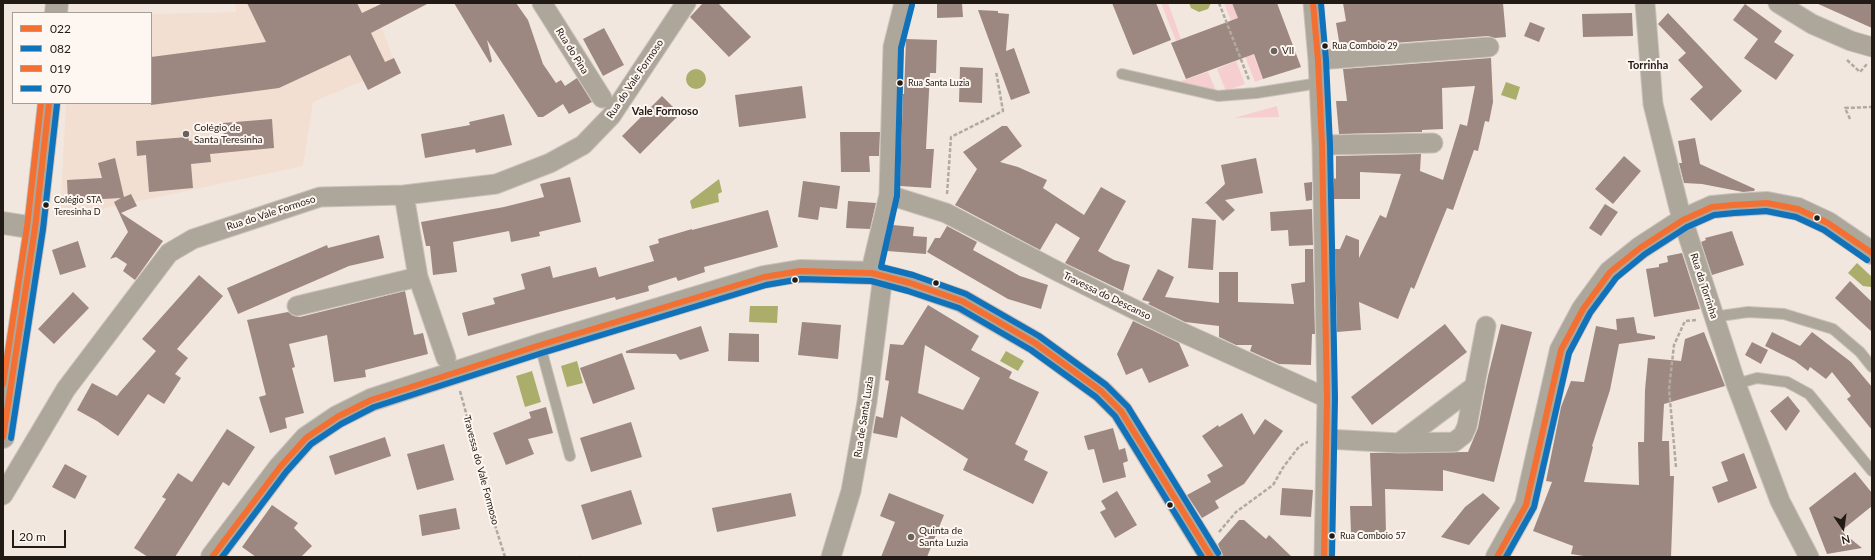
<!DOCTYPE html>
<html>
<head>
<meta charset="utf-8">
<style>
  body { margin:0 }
  #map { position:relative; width:1875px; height:560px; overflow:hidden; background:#f1e7df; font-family:Lato,sans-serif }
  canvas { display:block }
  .frame { position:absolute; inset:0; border:4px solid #211a15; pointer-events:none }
  .legend { position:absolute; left:12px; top:12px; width:140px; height:92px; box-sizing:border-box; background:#fef6f0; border:1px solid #a69e98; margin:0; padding:5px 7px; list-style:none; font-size:12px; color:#211a15 }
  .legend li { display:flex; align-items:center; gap:8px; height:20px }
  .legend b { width:20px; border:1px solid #a69e98 }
  .north { position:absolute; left:1823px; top:508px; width:40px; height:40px; -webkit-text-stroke:3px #fef6f0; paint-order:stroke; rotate:167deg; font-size:11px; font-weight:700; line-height:16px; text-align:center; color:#211a15 }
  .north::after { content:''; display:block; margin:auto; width:14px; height:18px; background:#211a15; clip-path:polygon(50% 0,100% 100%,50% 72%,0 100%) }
  .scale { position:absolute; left:12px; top:530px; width:54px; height:18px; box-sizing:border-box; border:2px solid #211a15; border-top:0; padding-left:5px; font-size:12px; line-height:14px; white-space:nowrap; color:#211a15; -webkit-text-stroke:3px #fef6f0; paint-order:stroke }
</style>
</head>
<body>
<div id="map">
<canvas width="1875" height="560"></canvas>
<div class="frame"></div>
<ul class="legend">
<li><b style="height:5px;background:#f37032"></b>022</li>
<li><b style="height:5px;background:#1072ba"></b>082</li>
<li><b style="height:5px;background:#f37032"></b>019</li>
<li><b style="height:5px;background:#1072ba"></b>070</li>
</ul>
<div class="north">N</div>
<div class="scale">20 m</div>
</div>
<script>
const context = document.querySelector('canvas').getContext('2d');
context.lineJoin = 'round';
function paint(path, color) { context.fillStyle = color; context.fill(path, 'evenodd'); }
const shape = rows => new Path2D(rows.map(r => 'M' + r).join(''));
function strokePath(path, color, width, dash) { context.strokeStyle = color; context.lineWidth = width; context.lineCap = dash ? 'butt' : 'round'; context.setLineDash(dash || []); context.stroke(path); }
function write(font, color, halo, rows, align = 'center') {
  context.font = font + ' Lato,sans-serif'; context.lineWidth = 4; context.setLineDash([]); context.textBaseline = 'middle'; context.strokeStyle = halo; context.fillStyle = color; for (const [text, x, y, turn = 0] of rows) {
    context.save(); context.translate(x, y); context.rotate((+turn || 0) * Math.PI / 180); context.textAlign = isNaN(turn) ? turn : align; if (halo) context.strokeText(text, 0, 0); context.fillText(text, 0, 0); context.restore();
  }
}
paint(shape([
  [235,3,373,3,396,67,313,102,303,166,60,218,66,103,151,103,151,14,236,12]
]), '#f2dfd1');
paint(shape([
  [1161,3,1168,3,1181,39,1176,41],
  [1224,3,1233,3,1263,79,1255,82],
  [1236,61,1245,84,1226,91,1217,69],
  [1208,72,1216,91,1175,83],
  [1277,106,1279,117,1234,118]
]), '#f7ced0');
paint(shape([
  [1189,3,1211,3,1208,9,1199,12,1191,8],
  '686 79a10 10 0 1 1 20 0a10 10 0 1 1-20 0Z',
  [1506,82,1520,87,1516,100,1501,95],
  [719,179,722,192,718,194,719,202,692,209,690,201],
  [1857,263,1872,277,1871,287,1863,286,1848,273],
  [750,306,778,306,777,323,749,322],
  [1006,351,1024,361,1018,371,1000,361],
  [577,361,583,383,567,387,561,366],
  [532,371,541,402,525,407,516,376]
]), '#aaae6a');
paint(shape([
  [247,3,357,3,362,13,383,3,429,3,371,33,385,62,394,58,401,73,368,90,350,55,279,88,151,105,151,57,266,42],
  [454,3,516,3,528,20,543,64,556,83,561,80,565,86,577,78,592,102,569,114,563,104,543,117,538,117,487,40,492,61,490,63],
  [703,3,718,3,751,37,729,57,690,17],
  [937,3,962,3,963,17,937,18],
  [1112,3,1156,3,1171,40,1133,55],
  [1232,3,1277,3,1301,67,1263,79,1254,54,1186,79,1171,43,1238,18],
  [1343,3,1503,3,1506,37,1495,38,1488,36,1340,47,1336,23,1346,21],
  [1816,3,1872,3,1872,28],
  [1745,4,1782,31,1774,42,1794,55,1776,80,1744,58,1758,39,1733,20],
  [978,10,998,11,998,13,1009,14,1006,51,1014,48,1030,93,1011,100],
  [1632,13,1633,36,1583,37,1582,14],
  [1668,13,1742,91,1711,121,1690,99,1703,87,1678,60,1686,53,1658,24],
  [1530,22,1545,28,1539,42,1524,36],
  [604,28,624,65,603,76,583,39],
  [906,39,937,40,936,73,930,73,926,149,934,149,931,188,900,186,903,94,904,94],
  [1491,58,1493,102,1489,122,1485,121,1478,151,1474,150,1453,210,1447,208,1414,289,1411,287,1398,319,1359,302,1361,330,1337,332,1335,249,1340,249,1346,235,1359,240,1359,258,1380,215,1386,218,1401,174,1360,172,1360,199,1334,199,1334,178,1336,179,1336,156,1421,154,1420,171,1443,180,1460,124,1467,126,1475,86,1442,88,1443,129,1422,130,1422,132,1339,134,1336,101,1347,101,1343,69],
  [960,67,983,68,982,103,959,102],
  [802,86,806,118,739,127,735,95],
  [662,96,680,114,640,154,622,136],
  [504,114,512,145,476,153,475,149,425,158,421,134,470,125,469,122],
  [272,119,274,148,210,154,211,162,191,164,193,188,149,192,146,155,137,156,136,141,188,137,189,141,224,138,223,123],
  [1002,126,1007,126,1022,146,1000,162,1018,167,1047,180,1043,188,1084,215,1101,187,1126,201,1098,251,1114,260,1130,265,1123,291,1065,263,1080,238,1056,223,1040,250,955,205,977,169,963,152],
  [840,132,880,132,879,156,869,156,870,172,841,172],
  [1695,138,1700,164,1755,189,1754,191,1743,192,1702,184,1684,183,1679,163,1682,163,1678,141],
  [1624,156,1641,171,1613,204,1595,189],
  [115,158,124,197,131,194,137,206,121,213,163,241,135,280,123,271,127,264,116,257,110,259,128,232,114,202,121,198,68,201,67,180,102,178,98,163],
  [1256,158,1263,193,1225,200,1235,210,1223,221,1206,203,1204,204,1225,184,1221,165],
  [570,177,581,222,539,232,540,236,511,242,509,231,453,242,457,272,433,275,430,246,426,246,421,222,504,207,544,197,540,184],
  [803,181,840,186,837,209,820,207,818,220,798,217],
  [1312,182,1312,200,1306,201,1304,183],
  [848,201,876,203,870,229,846,228],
  [1605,204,1618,212,1601,236,1589,228],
  [1312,209,1313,245,1289,246,1288,230,1271,231,1270,212],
  [768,210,778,247,704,267,705,272,678,281,676,277,648,286,649,291,616,300,615,297,468,336,462,313,495,304,493,298,525,289,521,274,550,266,553,278,596,267,599,277,654,261,649,246,659,243,658,239,692,229,692,230],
  [1192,218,1216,220,1213,270,1188,268],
  [893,225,914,227,913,236,927,237,926,254,887,251],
  [947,226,977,242,973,250,1020,276,1048,285,1041,309,1008,299,927,252,935,238,940,238],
  [1732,231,1744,265,1712,275,1701,242,1706,240,1705,238],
  [379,235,384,258,349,266,238,314,227,288,327,245,328,248],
  [78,241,86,267,60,275,52,250],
  [1305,249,1313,249,1315,334,1312,334,1311,365,1279,364,1250,351,1252,345,1236,345,1219,337,1219,326,1185,322,1148,304,1150,302,1142,300,1158,269,1174,277,1165,297,1219,303,1219,272,1238,272,1238,302,1294,304,1291,284,1305,282],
  [1682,253,1700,309,1654,317,1646,269,1659,267,1659,264,1668,262,1667,256],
  [199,275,223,296,177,349,188,358,175,374,181,378,164,404,148,394,118,436,97,421,77,410,92,383,117,396,120,392,156,351,142,339],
  [1850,281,1872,302,1872,332,1835,298],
  [405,291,414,335,423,333,428,354,365,370,366,377,334,382,327,335,289,344,295,367,292,368,304,413,285,418,287,428,270,433,259,397,266,395,247,320,288,312,294,316,300,317],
  [73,292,89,308,54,344,38,329],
  [928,305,979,336,971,350,1012,372,1009,378,1039,392,1015,444,1028,451,1024,460,1048,472,1033,504,963,470,968,459,901,416,897,438,873,433,876,416,883,418,889,381,885,380,890,344,903,345],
  [925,345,980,378,963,410,918,393],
  [1634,317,1637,333,1655,336,1655,339,1619,344,1610,390,1592,446,1593,447,1584,482,1639,485,1638,442,1644,442,1645,390,1648,358,1681,361,1685,339,1704,332,1725,386,1664,404,1662,441,1669,441,1670,476,1674,476,1671,557,1590,557,1571,554,1573,546,1533,531,1552,482,1546,481,1561,407,1571,381,1584,382,1596,326,1617,330,1616,319],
  [1133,321,1179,343,1189,366,1149,383,1142,368,1126,375,1117,354],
  [802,322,841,325,838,359,798,355],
  [1445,324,1467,352,1372,425,1351,397],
  [1501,324,1532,332,1494,482,1443,470,1443,491,1385,489,1386,533,1351,533,1350,506,1372,506,1370,453,1468,452,1478,428,1488,376],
  [701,326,709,351,680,360,676,354,626,353,626,351],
  [1772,332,1800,346,1812,332,1851,362,1872,387,1872,430,1847,399,1851,396,1832,372,1826,379,1810,367,1808,371,1795,361,1765,346],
  [729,333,759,334,759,362,728,361],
  [1752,342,1768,350,1761,364,1745,355],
  [622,353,635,389,593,404,580,368],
  [1788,396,1800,411,1786,431,1770,411],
  [546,407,553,433,528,439,534,454,506,465,493,433,531,418,529,412],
  [1242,413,1254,435,1265,419,1283,431,1244,484,1215,501,1219,508,1202,518,1187,495,1211,482,1207,475,1223,466,1202,436,1218,425,1219,427],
  [631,422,642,457,591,472,580,438],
  [1113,428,1119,450,1125,448,1128,461,1123,463,1126,477,1103,483,1094,449,1088,450,1084,436],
  [227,429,255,447,229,486,223,482,175,557,148,557,134,548,166,499,162,497,178,473,192,482],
  [385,437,391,456,335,475,329,456],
  [444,444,454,480,417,490,407,454],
  [1744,453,1757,488,1718,503,1712,487,1728,481,1721,462],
  [65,464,87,476,75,499,52,487],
  [1855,472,1872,493,1872,506,1841,531,1862,548,1827,554,1809,508],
  [1282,488,1313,490,1311,517,1280,515],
  [631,490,642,524,592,540,581,505],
  [1117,491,1137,525,1115,538,1100,512,1106,509,1101,501],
  [791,493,796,516,717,532,712,508],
  [889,493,944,515,927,557,881,557,895,522,880,516],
  [1483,493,1500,508,1469,545,1441,537,1465,507],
  [272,505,298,523,294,528,312,546,301,557,256,557,242,547],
  [456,508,460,529,422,536,419,515],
  [1239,520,1244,520,1266,539,1269,535,1292,557,1223,557,1218,544]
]), '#9c8881');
const service = shape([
  [1122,74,1218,96,1256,93,1319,83],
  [1713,317,1748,312,1784,314,1833,329,1860,352,1872,367],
  [540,345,570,456],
  [1736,384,1757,378,1787,382,1809,394,1872,471]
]);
const minor = shape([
  [542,3,602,98],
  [1313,3,1318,60,1322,145,1327,398,1324,557],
  [1645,3,1653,104,1679,208,1736,384,1780,501,1809,557],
  [1778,3,1812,24,1851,41,1872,47],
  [1318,60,1489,47],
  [1322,145,1433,143],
  [404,195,418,277,446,358],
  [889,195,946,213,1057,271,1170,327,1327,398],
  [872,273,873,262,889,195,893,47,904,3],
  [297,306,418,277],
  [1327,439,1399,443,1454,442,1463,435,1467,426,1486,326],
  [1399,443,1475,386],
  [3,495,66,389,169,253,193,239,320,197,404,195,496,184,550,163,583,145,611,116,686,3],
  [831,557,851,491,867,402,883,275]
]);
const tertiary = shape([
  [56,13,57,3],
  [3,223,35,228],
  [3,437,35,228,49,103],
  [212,557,280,467,306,438,337,417,371,400,540,345,764,277,800,271,872,273,910,283,962,301,1035,343,1101,391,1121,411,1211,557],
  [1497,557,1526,505,1561,350,1583,309,1610,272,1640,248,1683,220,1712,207,1733,205,1767,203,1798,209,1828,223,1872,253]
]);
strokePath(service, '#cac2bc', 12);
strokePath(minor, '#cac2bc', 21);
strokePath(tertiary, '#cac2bc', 24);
strokePath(shape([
  [1219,3,1249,80],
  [1847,60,1860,72,1867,64],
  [1850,119,1845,108,1872,107],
  [947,194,951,137,1003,111,996,71],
  [460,391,487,489,493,519,505,557],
  [1676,467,1669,389,1674,345,1685,321,1697,320],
  [1219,532,1236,512,1273,485,1284,466,1298,448,1304,443,1308,442],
  [580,557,581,557]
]), '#b0aaa1', 2.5, [4, 2]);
strokePath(service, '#ada79b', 10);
strokePath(minor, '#ada79b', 19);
strokePath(tertiary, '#ada79b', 22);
strokePath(shape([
  [3,437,35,228,49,103],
  [212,557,280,467,306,438,337,417,371,400,540,345,764,277,800,271,872,273,910,283,962,301,1035,343,1101,391,1121,411,1211,557],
  [1497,557,1526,505,1561,350,1583,309,1610,272,1640,248,1683,220,1712,207,1733,205,1767,203,1798,209,1828,223,1872,253]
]), '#f37032', 6);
strokePath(shape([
  [11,438,43,229,57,104],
  [222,557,286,472,311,444,341,424,374,407,542,353,766,285,801,279,871,281,908,291,959,308,1031,350,1096,397,1115,416,1202,557],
  [1506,557,1534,507,1569,353,1590,313,1616,278,1645,254,1687,227,1714,215,1734,213,1766,211,1796,217,1824,230,1867,260]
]), '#1072ba', 6);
strokePath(shape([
  [3,384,27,227,41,103]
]), '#f37032', 6);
strokePath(shape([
  [1321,3,1326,60,1330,145,1335,398,1332,557],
  [912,5,901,48,897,196,881,267,913,275,966,294,1039,336,1106,385,1128,407,1218,553]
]), '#1072ba', 6);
strokePath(shape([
  [1313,3,1318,60,1322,145,1327,398,1324,557]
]), '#f37032', 6);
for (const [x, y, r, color] of [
  [1325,46,3.5,"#211a15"],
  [1274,51,4,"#6a625c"],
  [900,83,3.5,"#211a15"],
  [186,134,4,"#6a625c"],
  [46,205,3.5,"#211a15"],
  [1817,218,3.5,"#211a15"],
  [795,280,3.5,"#211a15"],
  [936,283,3.5,"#211a15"],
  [1170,505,3.5,"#211a15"],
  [1332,536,3.5,"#211a15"],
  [911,537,4,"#6a625c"]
]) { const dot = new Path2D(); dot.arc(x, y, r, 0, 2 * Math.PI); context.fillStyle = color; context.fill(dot); strokePath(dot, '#fef6f0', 1.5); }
write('9px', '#211a15', '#fef6f0', [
  ["Rua Comboio 29",1332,46],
  ["Rua Santa Luzia",908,83],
  ["Colégio STA",54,200],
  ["Teresinha D",54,212],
  ["Rua Comboio 57",1340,536]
], 'left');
write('10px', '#211a15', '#fef6f0', [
  ["Rua do Pina",572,51,58],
  ["Rua do Vale Formoso",635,79,-56],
  ["Rua do Vale Formoso",271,213,-18],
  ["Rua da Torrinha",1704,286,72],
  ["Travessa do Descanso",1107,296,26],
  ["Rua de Santa Luzia",864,417,-81],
  ["Travessa do Vale Formoso",481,470,75]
]);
write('10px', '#211a15', '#fef6f0', [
  ["VII",1282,51],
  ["Colégio de",194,128],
  ["Santa Teresinha",194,140],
  ["Quinta de",919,531],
  ["Santa Luzia",919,543]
], 'left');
write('bold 11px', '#211a15', '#fef6f0', [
  ["Torrinha",1648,65],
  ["Vale Formoso",665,111]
]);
</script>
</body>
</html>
